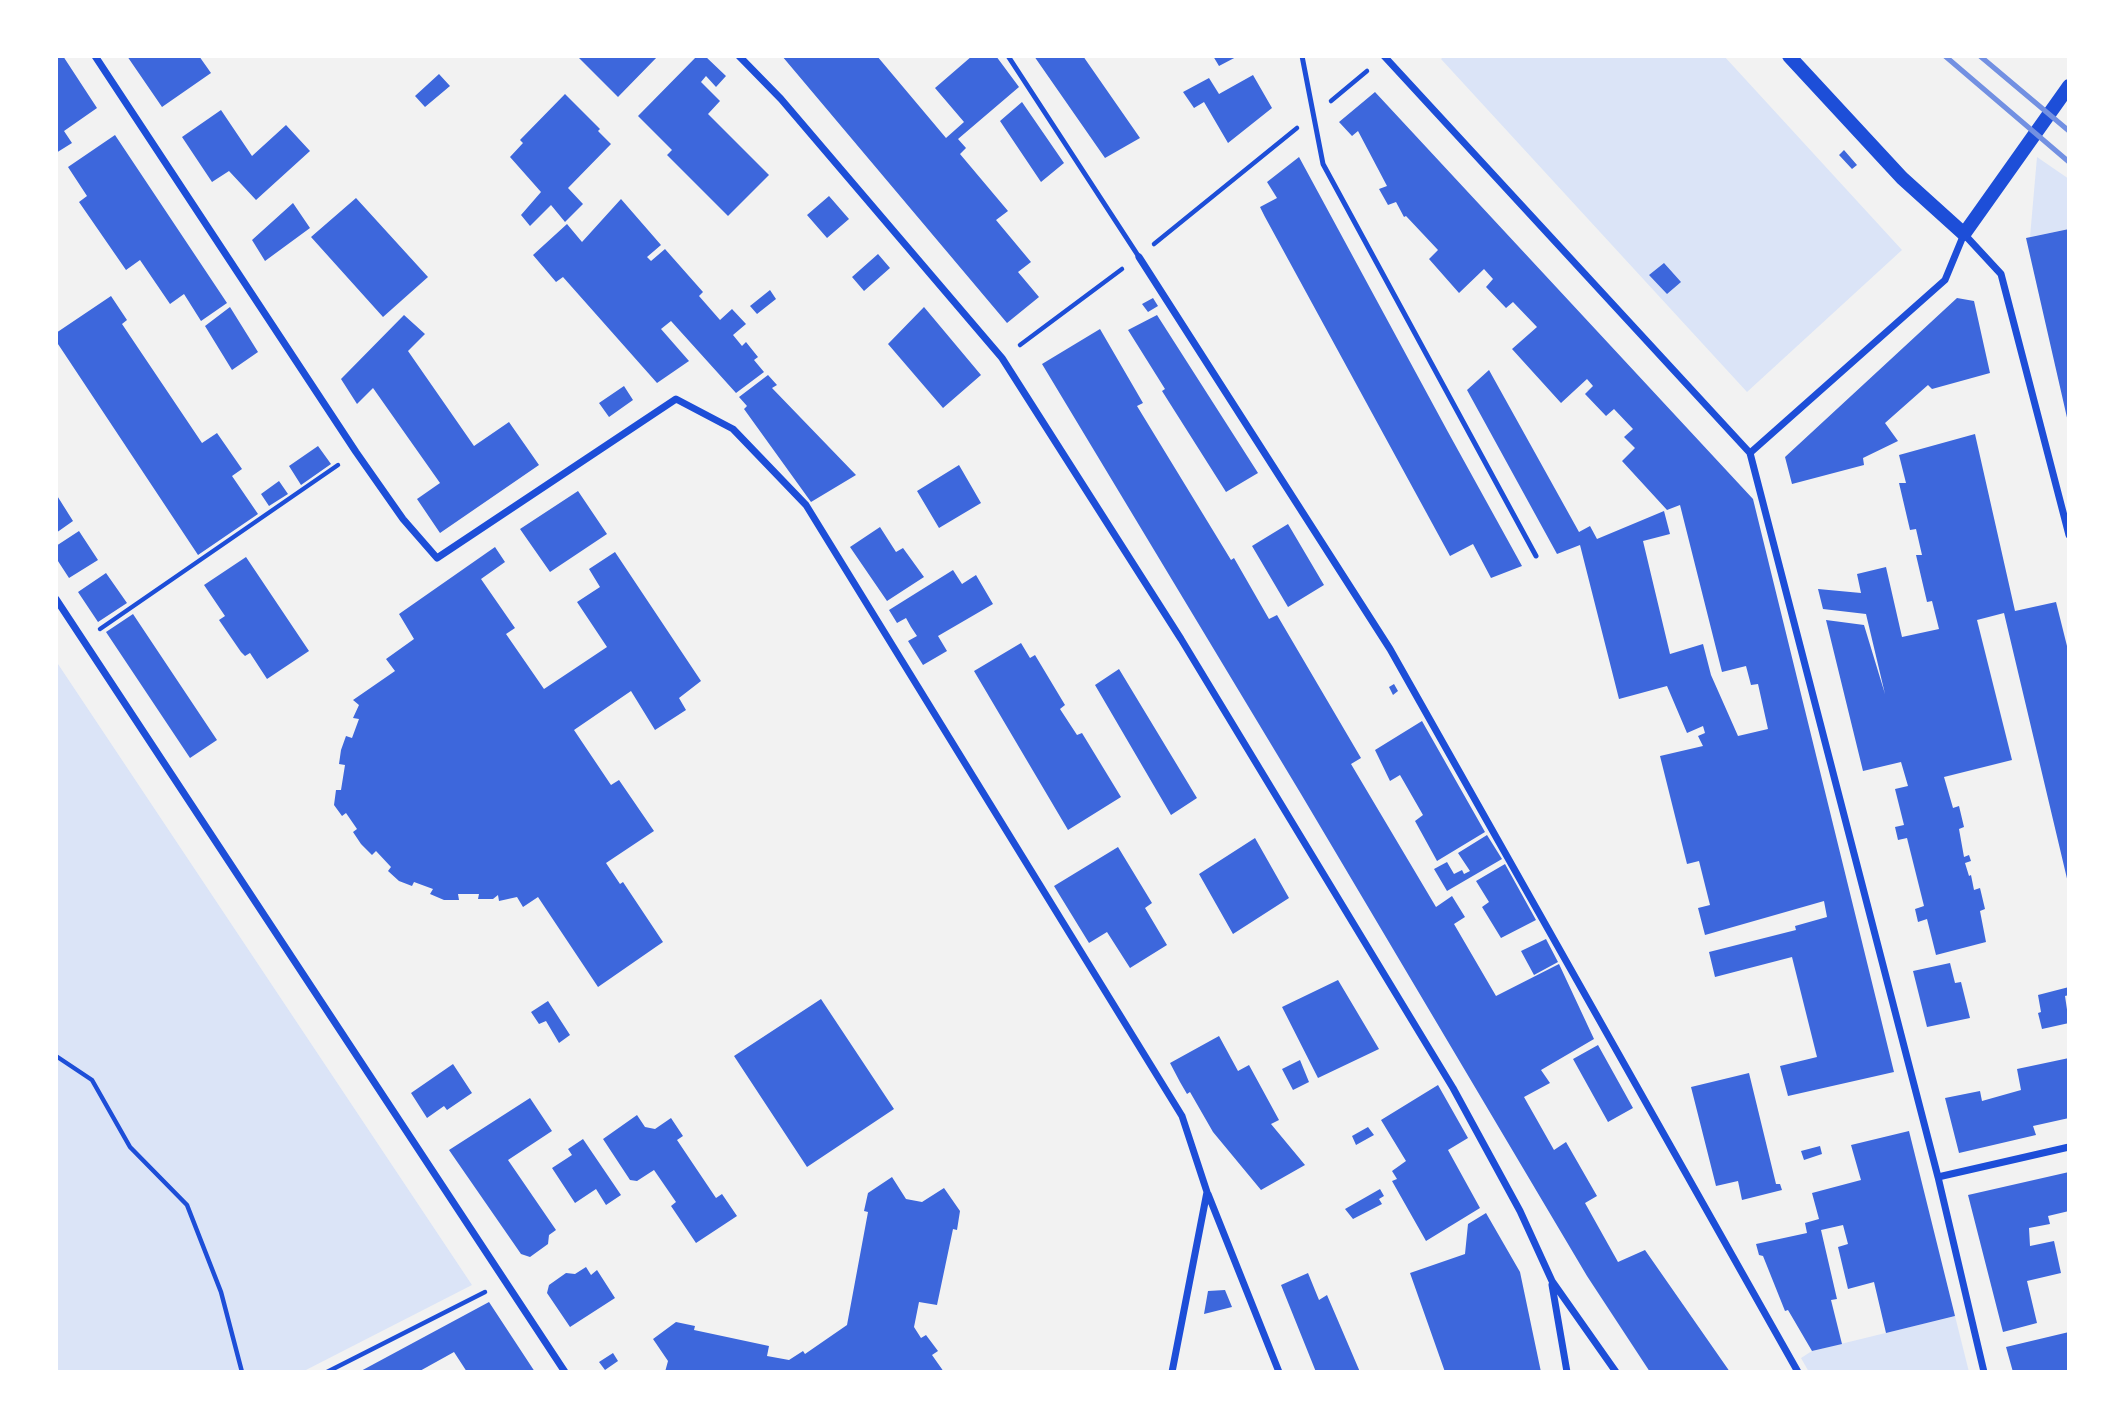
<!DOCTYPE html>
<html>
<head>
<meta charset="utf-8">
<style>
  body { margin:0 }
  #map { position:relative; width:2125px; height:1428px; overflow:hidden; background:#f2f2f2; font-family:Karla,sans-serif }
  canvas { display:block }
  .frame { position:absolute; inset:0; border:58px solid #fff; pointer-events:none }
</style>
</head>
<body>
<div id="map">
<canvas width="2125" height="1428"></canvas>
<div class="frame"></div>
</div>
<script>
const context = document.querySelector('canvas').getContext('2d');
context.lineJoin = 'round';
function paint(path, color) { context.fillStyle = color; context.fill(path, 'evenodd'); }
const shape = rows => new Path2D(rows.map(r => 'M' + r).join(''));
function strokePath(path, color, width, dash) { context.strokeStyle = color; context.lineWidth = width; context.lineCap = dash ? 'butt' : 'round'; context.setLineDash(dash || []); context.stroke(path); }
paint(shape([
  [1444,56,1724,56,1902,250,1747,392,1441,59],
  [2037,157,2069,179,2069,229,2030,237],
  [56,661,472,1285,302,1372,56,1372],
  [1955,1316,1969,1372,1809,1372,1801,1358,1812,1351]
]), '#dbe4f7');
paint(shape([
  [56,56,63,56,97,108,64,131,72,143,56,153],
  [127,56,199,56,211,73,162,107],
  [577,56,658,56,618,97],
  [697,56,705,56,726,76,716,87,706,76,701,82,720,101,708,114,769,175,728,216,667,155,672,150,638,116],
  [782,56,877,56,946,138,964,122,935,88,972,56,996,56,1019,87,958,139,966,148,960,154,1008,211,996,220,1031,262,1018,272,1039,297,1007,323],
  [1034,56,1083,56,1140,138,1105,158],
  [1213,56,1238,56,1219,66],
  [439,74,450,86,425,107,415,96],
  [1253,75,1272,108,1228,143,1204,102,1194,108,1183,92,1209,78,1219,94],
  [1375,92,1753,499,1894,1072,1788,1096,1780,1066,1817,1057,1792,957,1715,977,1709,952,1796,930,1795,926,1827,917,1824,901,1705,935,1698,908,1710,905,1699,861,1687,864,1660,756,1703,746,1698,736,1705,733,1703,726,1687,733,1667,686,1619,699,1580,545,1557,554,1467,390,1489,370,1579,532,1590,526,1597,539,1664,511,1670,534,1643,541,1670,654,1703,644,1711,675,1738,736,1768,729,1758,684,1751,685,1746,666,1722,672,1680,505,1667,510,1622,461,1635,448,1624,437,1633,429,1614,409,1606,416,1585,394,1593,386,1587,379,1561,403,1512,349,1537,327,1513,302,1506,308,1486,287,1493,279,1484,269,1459,293,1429,259,1438,250,1406,216,1404,217,1396,202,1388,205,1379,189,1387,186,1358,131,1352,136,1339,122],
  [565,94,600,129,598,131,611,144,568,188,583,204,565,222,551,205,530,226,521,215,541,192,510,157,523,143,520,140],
  [1022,102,1064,163,1041,182,1000,121],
  [221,110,252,156,286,125,310,151,256,200,229,171,212,182,182,137],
  [115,135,227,303,201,321,184,294,170,304,140,260,126,270,79,202,87,196,68,167],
  [1844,150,1857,165,1852,169,1839,155],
  [1299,157,1448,432,1522,566,1491,578,1473,544,1450,556,1265,217,1260,207,1277,198,1267,182],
  [829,196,849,219,827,238,807,215],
  [356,198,428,277,383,317,311,237],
  [621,199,661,245,647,257,651,261,665,249,703,292,699,296,720,320,732,309,746,324,733,335,742,346,746,342,758,357,754,360,764,372,736,393,671,321,661,329,689,361,657,383,563,277,556,282,533,255,567,224,582,242],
  [293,203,310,228,265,261,252,240],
  [2069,229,2069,422,2068,422,2026,238],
  [878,254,890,268,864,291,852,277],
  [1664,263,1681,282,1667,294,1649,275],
  [770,290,776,299,757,314,750,306],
  [111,296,127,320,122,324,202,443,217,433,242,469,232,476,258,514,198,555,56,341,56,333],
  [1153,298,1158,306,1148,312,1142,304],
  [1957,298,1974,301,1990,373,1932,389,1928,385,1885,423,1898,441,1863,458,1864,465,1792,484,1785,457],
  [230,307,258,352,232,370,205,326],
  [924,307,981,375,943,408,888,344],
  [404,315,425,334,408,351,474,446,509,422,539,465,440,533,417,499,440,483,373,388,357,404,341,379],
  [1157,315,1258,473,1226,492,1162,391,1165,389,1128,330],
  [1100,329,1143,403,1137,406,1231,560,1234,558,1269,619,1277,615,1361,758,1351,764,1436,907,1452,896,1465,917,1454,924,1496,996,1559,964,1594,1039,1541,1070,1550,1083,1524,1097,1554,1150,1566,1142,1597,1196,1585,1203,1618,1262,1645,1250,1730,1372,1650,1372,1587,1276,1301,794,1042,364],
  [768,375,777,385,772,388,856,475,811,502,744,409,747,406,739,397],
  [624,386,633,400,609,417,599,403],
  [1975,434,2015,611,2056,602,2069,654,2069,887,2004,613,1977,620,2012,760,1944,777,1953,808,1959,806,1964,827,1959,829,1964,857,1969,855,1971,861,1965,863,1969,876,1971,875,1974,890,1980,888,1985,909,1980,911,1986,942,1936,955,1927,919,1918,922,1915,909,1924,906,1907,838,1898,840,1895,827,1904,825,1895,789,1908,786,1901,762,1863,771,1826,620,1864,625,1885,694,1866,614,1823,609,1818,589,1861,593,1857,574,1886,567,1902,637,1939,629,1932,601,1927,602,1916,555,1922,555,1916,529,1910,530,1899,483,1906,483,1899,455],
  [318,446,331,464,301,485,289,466],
  [959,465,981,503,939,528,917,491],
  [279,481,288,494,269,506,261,494],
  [578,491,607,534,550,572,520,529],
  [56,494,73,521,56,533],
  [1288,524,1324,585,1288,607,1252,546],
  [880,527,896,552,903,548,924,577,887,601,850,547],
  [79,531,98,560,69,578,56,558,56,546],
  [495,547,505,562,481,579,515,628,506,634,544,689,607,647,577,602,600,587,589,569,615,552,701,681,679,698,686,710,655,730,631,691,574,730,611,785,619,780,654,831,606,863,620,884,623,882,663,942,598,987,538,897,523,907,517,897,499,901,498,895,493,899,478,899,479,894,458,894,459,900,444,900,430,894,433,889,414,882,412,886,399,881,388,871,391,867,376,851,372,855,361,844,353,832,357,829,346,813,342,816,334,805,336,790,341,790,345,765,339,764,341,750,346,736,352,738,359,719,353,718,359,705,353,700,395,671,386,659,414,639,399,614],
  [246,557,309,651,267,679,250,653,245,656,241,652,219,620,225,616,204,585],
  [953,570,962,584,976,575,993,604,938,636,947,651,923,665,908,641,917,636,911,627,906,618,897,623,889,610],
  [106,573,127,603,98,622,78,592],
  [133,614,217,740,190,758,106,632],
  [1021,643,1030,658,1035,655,1065,705,1060,709,1077,735,1082,733,1121,797,1068,830,974,671],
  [1119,669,1197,798,1171,815,1095,685],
  [1394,684,1398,691,1393,695,1389,687],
  [1422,721,1485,832,1437,861,1415,821,1423,815,1400,775,1390,781,1375,750],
  [1487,835,1502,859,1447,891,1434,869,1447,862,1454,874,1462,870,1464,874,1470,871,1458,853],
  [1255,838,1289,898,1233,934,1199,874],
  [1118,847,1152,903,1145,908,1167,945,1130,968,1107,932,1089,943,1054,886],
  [1505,864,1536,920,1501,938,1482,907,1489,902,1476,881],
  [1546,939,1558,962,1534,975,1521,951],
  [1950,963,1955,983,1961,982,1970,1018,1927,1027,1913,971],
  [1338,980,1379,1049,1318,1078,1282,1007],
  [2069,987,2069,995,2065,996,2069,1023,2042,1029,2038,1013,2041,1012,2038,995],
  [821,999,894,1109,807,1167,734,1056],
  [548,1001,570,1035,559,1043,546,1021,539,1024,531,1012],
  [1219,1036,1238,1071,1249,1065,1279,1120,1271,1124,1305,1165,1261,1190,1213,1132,1190,1092,1187,1094,1180,1082,1170,1063],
  [1598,1045,1633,1108,1608,1122,1573,1059],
  [2069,1058,2069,1118,2033,1126,2036,1135,1959,1153,1945,1098,1980,1091,1982,1101,2021,1090,2017,1069],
  [1300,1060,1309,1082,1293,1090,1282,1069],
  [453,1064,472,1093,447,1110,444,1106,427,1118,411,1093],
  [1749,1073,1776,1184,1780,1184,1782,1190,1742,1200,1738,1181,1716,1186,1691,1087],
  [1438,1085,1468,1138,1448,1150,1480,1208,1426,1241,1392,1181,1397,1179,1392,1171,1406,1161,1381,1120],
  [530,1098,552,1131,508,1160,556,1230,549,1235,548,1244,530,1257,521,1254,449,1150],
  [637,1115,645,1127,655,1129,671,1118,683,1136,677,1140,716,1198,722,1194,737,1216,696,1243,671,1206,676,1202,654,1170,637,1181,630,1180,603,1139],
  [1368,1127,1374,1135,1356,1145,1352,1136],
  [1909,1131,1955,1316,1886,1333,1874,1282,1848,1289,1838,1247,1848,1244,1843,1225,1821,1230,1837,1299,1831,1300,1842,1344,1812,1351,1788,1310,1785,1311,1763,1256,1759,1255,1756,1244,1807,1233,1805,1223,1819,1219,1812,1193,1861,1180,1851,1145],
  [583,1139,621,1195,606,1205,596,1189,575,1203,552,1168,572,1155,568,1149],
  [1820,1146,1822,1154,1804,1160,1801,1151],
  [2069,1172,2069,1211,2048,1216,2050,1224,2029,1228,2030,1246,2054,1241,2061,1273,2027,1281,2037,1323,2003,1332,1968,1195],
  [892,1177,906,1199,922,1202,944,1188,960,1211,957,1230,953,1229,937,1305,919,1302,914,1327,921,1338,926,1335,938,1351,932,1355,944,1372,665,1372,668,1361,653,1339,676,1322,695,1326,694,1330,769,1346,767,1356,789,1360,803,1351,805,1354,847,1325,868,1212,864,1211,868,1193],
  [1380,1189,1384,1196,1379,1199,1382,1204,1353,1219,1345,1209],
  [1486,1213,1520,1272,1541,1372,1445,1372,1410,1273,1465,1254,1468,1224],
  [586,1267,591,1275,597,1270,615,1298,570,1327,547,1293,549,1285,566,1273,575,1274],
  [1308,1273,1319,1300,1327,1295,1360,1372,1316,1372,1281,1285],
  [1225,1290,1232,1307,1204,1314,1208,1291],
  [489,1302,535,1372,467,1372,454,1352,418,1372,359,1372],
  [2069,1332,2069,1372,2013,1372,2006,1347],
  [613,1353,618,1361,605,1370,599,1362]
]), '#3d67dc');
strokePath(shape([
  [1331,101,1367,71],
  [1154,244,1297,128],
  [1020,345,1122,269],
  [100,629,338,465],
  [56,1056,92,1080,130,1147,187,1205,221,1292,242,1372],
  [327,1372,485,1292]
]), '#1d4ed8', 4.5);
strokePath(shape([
  [1008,56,1139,257],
  [1302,56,1323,164,1536,556]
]), '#1d4ed8', 5);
strokePath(shape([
  [95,56,356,452,403,519,437,558,676,399,733,429,806,505,1182,1116,1207,1192,1172,1372],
  [739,56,781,99,1002,358,1181,639,1453,1088,1520,1211,1552,1281,1616,1372],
  [1384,56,1750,453,1938,1177,1984,1372],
  [1139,257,1390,649,1798,1372],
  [1750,453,1945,280,1964,234,2001,274,2069,535],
  [56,599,565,1372],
  [1938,1177,2069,1147],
  [1208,1194,1279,1372],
  [1552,1285,1567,1372]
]), '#1d4ed8', 7);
strokePath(shape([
  [1789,56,1902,178,1964,234,2069,86]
]), '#1d4ed8', 14);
strokePath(shape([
  [1945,56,2069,162],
  [1980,56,2069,131]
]), '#7290e2', 5);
</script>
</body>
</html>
